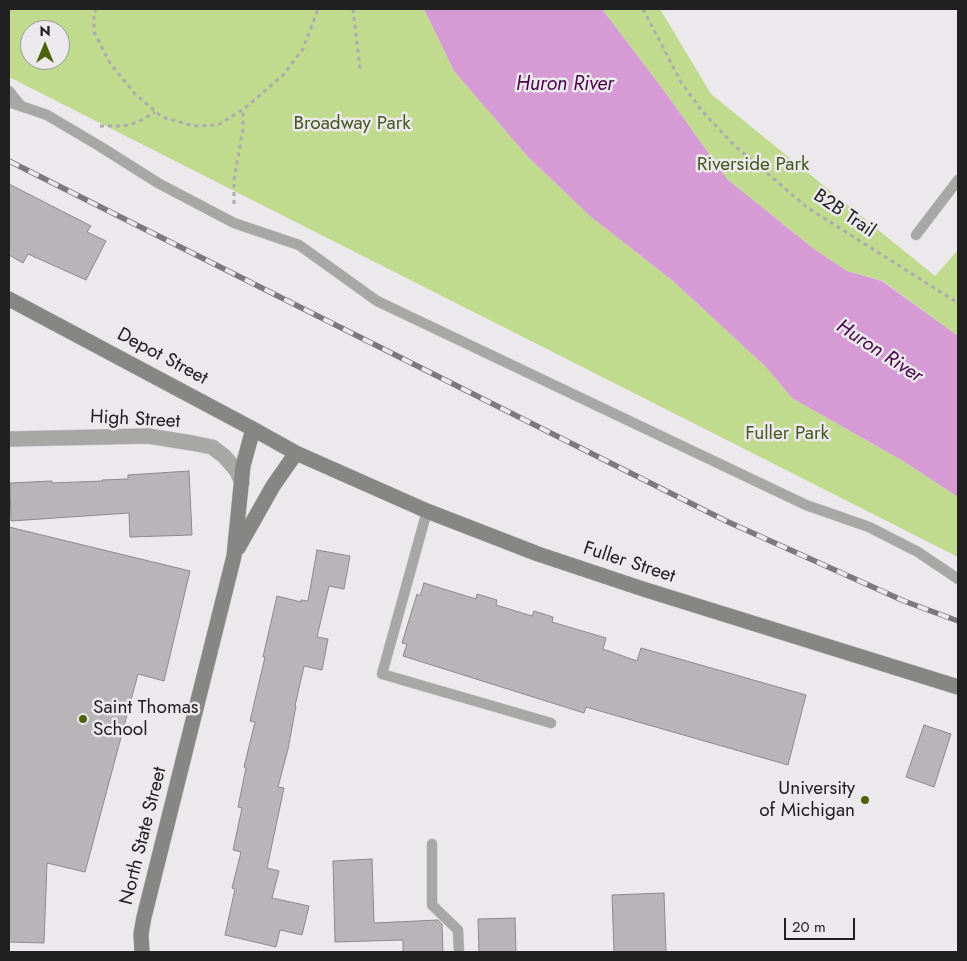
<!DOCTYPE html>
<html>
<head>
<meta charset="utf-8">
<style>
  body { margin:0 }
  #map { position:relative; width:967px; height:961px; overflow:hidden; background:#ece9ec; font-family:Jost,sans-serif }
  canvas { display:block }
  .frame { position:absolute; inset:0; border:10px solid #212021; pointer-events:none }
  .north { position:absolute; left:20px; top:20px; width:50px; height:50px; box-sizing:border-box; background:#ece9ec; border:1px solid #9b999b; border-radius:50%; rotate:0deg; font-size:14px; font-weight:700; line-height:20px; text-align:center; color:#212021 }
  .north::after { content:''; display:block; margin:auto; width:18px; height:22px; background:#4c620d; clip-path:polygon(50% 0,100% 100%,50% 72%,0 100%) }
  .scale { position:absolute; left:784px; top:918px; width:71px; height:22px; box-sizing:border-box; border:2px solid #212021; border-top:0; padding-left:6px; font-size:15px; line-height:18px; white-space:nowrap; color:#212021; -webkit-text-stroke:4px #ece9ec; paint-order:stroke }
</style>
</head>
<body>
<div id="map">
<canvas width="967" height="961"></canvas>
<div class="frame"></div>
<div class="north">N</div>
<div class="scale">20 m</div>
</div>
<script>
const context = document.querySelector('canvas').getContext('2d');
context.lineJoin = 'round';
function paint(path, color) { context.fillStyle = color; context.fill(path, 'evenodd'); }
const shape = rows => new Path2D(rows.map(r => 'M' + r).join(''));
function strokePath(path, color, width, dash) { context.strokeStyle = color; context.lineWidth = width; context.lineCap = dash ? 'butt' : 'round'; context.setLineDash(dash || []); context.stroke(path); }
function write(font, color, halo, rows, align = 'center') {
  context.font = font + ' Jost,sans-serif'; context.lineWidth = 5; context.setLineDash([]); context.textBaseline = 'middle'; context.strokeStyle = halo; context.fillStyle = color; for (const [text, x, y, turn = 0] of rows) {
    context.save(); context.translate(x, y); context.rotate((+turn || 0) * Math.PI / 180); context.textAlign = isNaN(turn) ? turn : align; if (halo) context.strokeText(text, 0, 0); context.fillText(text, 0, 0); context.restore();
  }
}
paint(shape([
  [9,9,424,9,454,71,528,157,590,216,673,281,765,366,792,398,903,461,958,497,958,557,9,77],
  [30,30,60,30,60,60,30,60],
  [602,9,660,9,711,94,935,276,958,250,958,336,883,281,847,271,814,249,727,179,665,92]
]), '#c0da8e');
paint(shape([
  [424,9,602,9,665,92,727,179,814,249,847,271,882,281,958,336,958,497,903,461,792,398,765,366,673,281,590,216,528,157,454,71]
]), '#d69ad5');
const building = shape([
  [9,184,91,226,87,232,106,241,86,280,28,254,23,263,9,255,9,184],
  [189,471,192,535,130,537,129,513,11,521,10,483,52,481,52,483,103,481,102,480,128,479,128,475,189,471],
  [9,527,190,571,164,681,138,674,85,872,47,863,44,943,9,942,9,527],
  [317,550,350,556,344,589,329,586,317,637,328,639,322,670,304,666,295,706,296,706,288,749,278,787,284,788,267,868,279,871,272,898,309,906,302,935,280,930,276,947,225,935,235,889,232,888,241,852,233,850,242,808,238,807,246,768,244,767,255,722,250,721,265,657,263,657,277,596,301,602,301,600,308,601,317,550],
  [424,583,476,599,477,594,497,600,496,605,532,616,534,611,553,617,552,622,606,638,603,649,637,661,641,648,806,695,788,765,586,707,584,713,403,656,407,644,402,643,417,594,420,596,424,583],
  [924,725,951,734,934,787,906,777,924,725],
  [372,859,374,923,438,920,442,924,443,952,403,952,403,940,335,942,333,861,372,859],
  [664,893,666,952,614,952,612,895,664,893],
  [515,918,516,952,479,952,478,919,515,918]
]);
paint(building, '#b8b5b8');
strokePath(building, '#8b898b', 1);
const lane = shape([
  [9,91,21,106],
  [9,102,47,115,101,147,158,183,234,223,299,245,377,301,806,505,869,527,918,552,958,579],
  [916,235,958,180],
  [427,511,382,674,551,723],
  [432,844,432,905,458,930,459,952]
]);
const street = shape([
  [9,439,148,436,192,443,212,447,224,456,237,471,242,483]
]);
const secondary = shape([
  [9,299,253,429,296,453,427,511,538,554,643,589,958,687],
  [238,548,273,486,296,453],
  [142,952,141,934,144,917,234,556,243,466,253,429]
]);
strokePath(lane, '#c7c5c7', 11);
strokePath(street, '#c7c5c7', 16);
strokePath(secondary, '#c7c5c7', 16);
strokePath(shape([
  [97,9,94,12,94,32,110,63,134,93,162,117,193,126,218,125,245,108,283,75,303,49,318,9],
  [353,9,360,69],
  [643,9,681,82,702,111,735,146,808,208,958,303],
  [100,126,123,126,138,122,155,112],
  [234,204,234,180,243,129,243,110]
]), '#aeacae', 3, [4, 4]);
strokePath(lane, '#a7a7a6', 10);
strokePath(street, '#a7a7a6', 15);
strokePath(secondary, '#868684', 15);
const rail = shape([
  [9,161,726,521,904,601,958,621]
]);
strokePath(rail, '#7b797b', 5.5);
strokePath(rail, '#ece9ec', 4, [11]);
for (const [x, y, r, color] of [
  [83,719,5,"#4c620d"],
  [865,800,5,"#4c620d"]
]) { const dot = new Path2D(); dot.arc(x, y, r, 0, 2 * Math.PI); context.fillStyle = color; context.fill(dot); strokePath(dot, '#ece9ec', 2); }
write('19px', '#45561f', '#ece9ec', [
  ["Broadway Park",352,124],
  ["Riverside Park",753,165],
  ["Fuller Park",787,434]
]);
write('19px', '#212021', '#ece9ec', [
  ["B2B Trail",844,214,34],
  ["Depot Street",162,357,28],
  ["High Street",135,420,3],
  ["Fuller Street",629,563,18],
  ["North State Street",144,836,-76]
]);
write('19px', '#212021', '#ece9ec', [
  ["Saint Thomas",93,708],
  ["School",93,730],
  ["University",855,789,"right"],
  ["of Michigan",855,811,"right"]
], 'left');
write('italic 20px', '#49004b', '#ece9ec', [
  ["Huron River",565,85],
  ["Huron River",879,352,33]
]);
</script>
</body>
</html>
